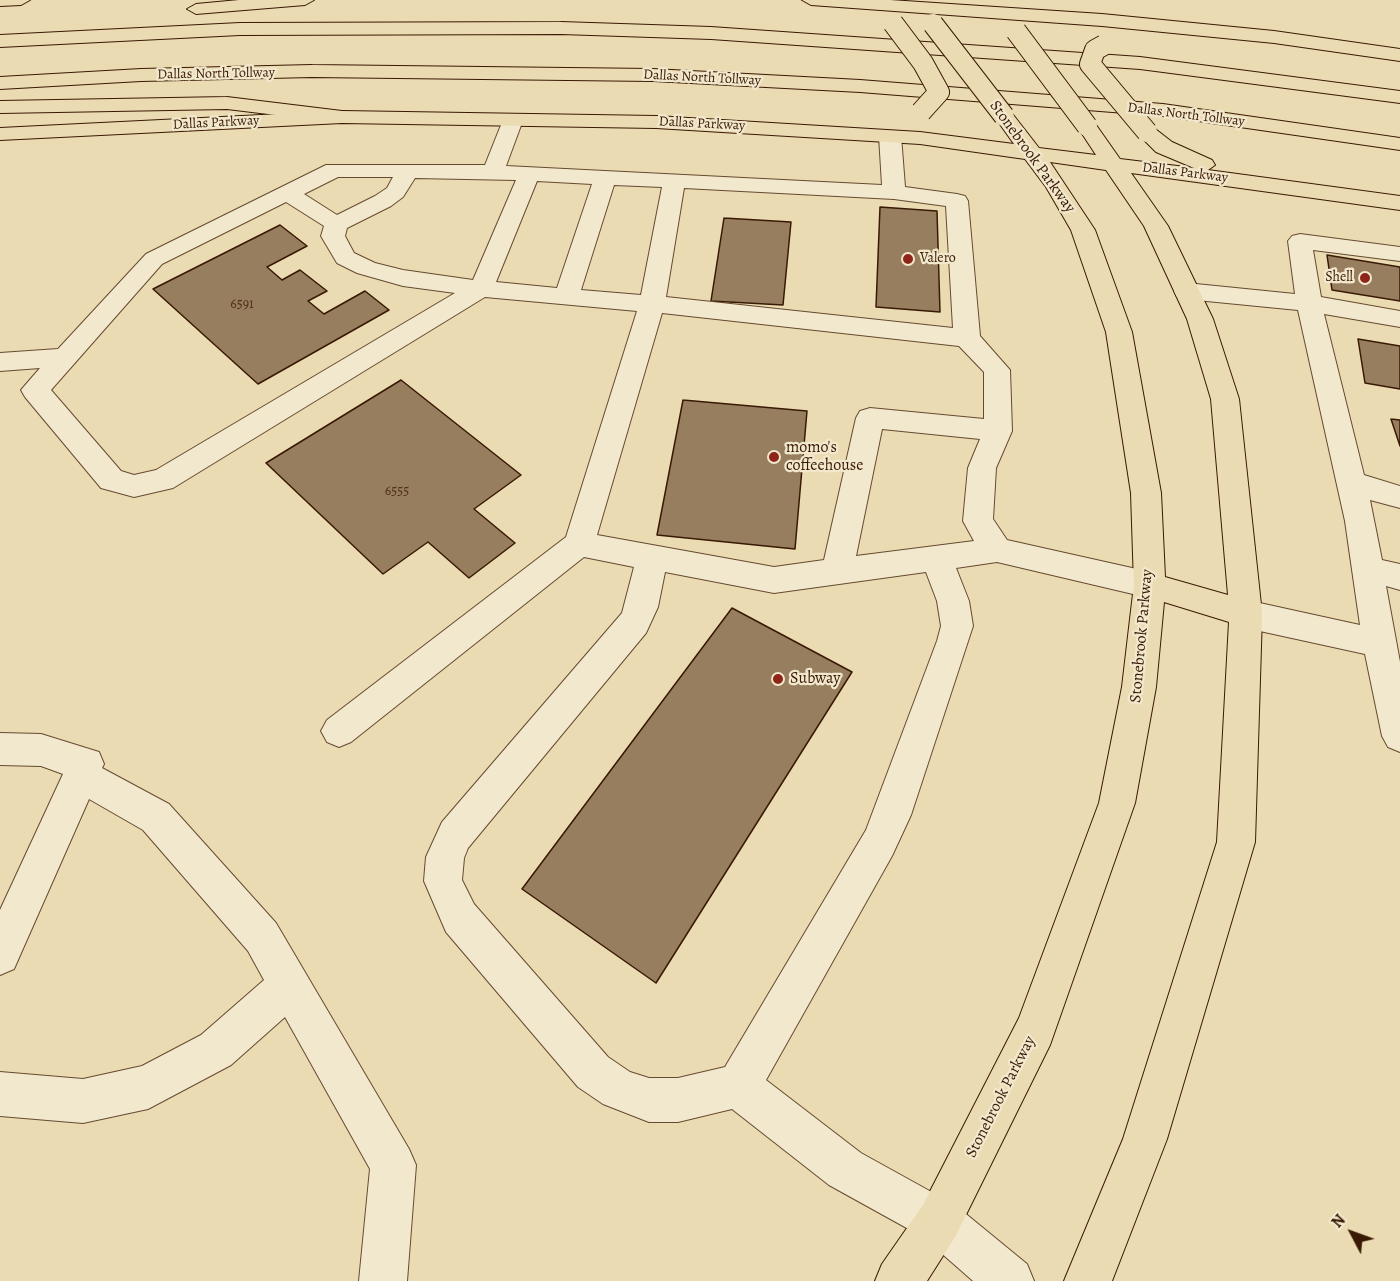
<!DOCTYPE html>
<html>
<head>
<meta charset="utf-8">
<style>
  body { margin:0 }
  #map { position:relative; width:1400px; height:1281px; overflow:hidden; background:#ebdbb2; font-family:Alegreya,serif }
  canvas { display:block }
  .north { position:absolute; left:1322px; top:1203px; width:60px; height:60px; -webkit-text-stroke:4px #f2e8cd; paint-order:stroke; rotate:311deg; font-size:16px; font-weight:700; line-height:24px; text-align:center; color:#391904 }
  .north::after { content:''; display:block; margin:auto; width:21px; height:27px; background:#391904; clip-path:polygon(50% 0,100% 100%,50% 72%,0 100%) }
</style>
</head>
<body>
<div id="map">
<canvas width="1400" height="1281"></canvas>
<div class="north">N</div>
</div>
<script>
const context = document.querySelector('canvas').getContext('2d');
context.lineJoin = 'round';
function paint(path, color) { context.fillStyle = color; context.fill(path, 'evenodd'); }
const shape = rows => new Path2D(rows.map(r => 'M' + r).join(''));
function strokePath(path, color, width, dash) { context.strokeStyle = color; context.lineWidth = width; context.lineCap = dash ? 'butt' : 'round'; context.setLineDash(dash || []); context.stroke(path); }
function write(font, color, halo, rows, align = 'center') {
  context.font = font + ' Alegreya,serif'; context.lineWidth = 4.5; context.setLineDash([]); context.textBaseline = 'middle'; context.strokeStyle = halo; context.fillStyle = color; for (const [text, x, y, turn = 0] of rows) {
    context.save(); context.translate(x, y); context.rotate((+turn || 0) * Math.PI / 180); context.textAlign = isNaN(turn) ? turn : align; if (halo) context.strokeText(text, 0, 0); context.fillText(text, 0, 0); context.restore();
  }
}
const building = shape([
  [880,207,937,211,940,312,876,307,880,207],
  [724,218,791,222,783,305,711,301,724,218],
  [280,225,307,246,267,267,282,280,300,270,327,291,308,301,324,314,365,291,389,310,258,384,153,289,280,225],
  [1327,255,1400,267,1400,301,1332,290,1327,255],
  [1358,339,1400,346,1400,389,1365,383,1358,339],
  [401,380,521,475,474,509,515,543,469,578,428,542,383,574,266,463,401,380],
  [683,400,807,411,795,549,657,535,683,400],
  [1391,419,1400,420,1400,446,1391,419],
  [732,608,852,672,656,983,522,889,732,608]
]);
paint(building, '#967e5e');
strokePath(building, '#391904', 1.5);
const minor = shape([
  [513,114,520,116,523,120,506,166,882,185,879,136,883,132,897,132,901,136,905,187,957,194,965,196,968,201,980,336,1010,370,1012,431,996,468,993,519,1007,540,1150,572,1161,576,1166,585,1161,594,1150,598,997,562,956,568,969,601,973,626,911,815,892,856,766,1080,861,1153,955,1205,1027,1264,1034,1281,973,1281,923,1237,829,1185,732,1109,678,1122,649,1122,603,1104,578,1087,446,932,424,881,426,857,442,822,622,613,634,567,584,557,351,742,339,747,327,742,321,731,327,720,566,537,637,311,485,297,173,488,134,497,101,488,25,397,21,390,40,368,0,371,0,353,58,349,146,254,326,165,485,165,503,120,506,116,513,114],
  [338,177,393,177,387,188,375,196,337,215,304,194,338,177],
  [415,178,516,180,473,280,403,270,375,263,354,253,345,236,347,228,391,206,403,197,415,178],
  [537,181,592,184,557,288,496,282,537,181],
  [614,185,662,187,641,295,581,290,614,185],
  [684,188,894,199,946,206,953,328,666,297,684,188],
  [286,202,324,226,321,236,337,263,357,273,403,286,455,293,156,470,134,475,121,471,51,390,162,264,286,202],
  [662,313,959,346,984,372,984,419,870,408,860,411,856,418,824,560,774,567,597,535,662,313],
  [882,429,980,439,968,468,963,521,974,541,856,556,882,429],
  [665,572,774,593,926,572,937,601,941,626,937,641,866,830,725,1067,678,1078,649,1078,630,1072,608,1057,474,904,462,880,464,858,468,848,646,633,658,607,665,572],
  [1300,234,1400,247,1400,261,1313,250,1321,297,1400,311,1400,327,1324,314,1364,475,1400,486,1400,508,1370,500,1382,560,1400,564,1400,590,1386,586,1400,662,1400,752,1388,747,1382,736,1365,654,1246,628,1235,624,1230,614,1235,604,1246,600,1360,625,1345,521,1298,310,1186,299,1177,297,1174,291,1177,285,1186,283,1295,294,1288,241,1292,236,1300,234],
  [0,733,41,734,99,752,104,764,102,768,169,804,276,923,409,1149,416,1165,407,1281,359,1281,370,1169,285,1017,231,1065,148,1109,83,1123,0,1116,0,1072,83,1079,142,1066,201,1035,264,980,248,951,143,830,89,799,14,969,0,975,0,910,63,774,41,766,0,765,0,733]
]);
const major = shape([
  [0,0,30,0,21,5,0,6,0,0],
  [802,0,890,0,1102,14,1274,31,1400,49,1400,61,1274,43,1102,26,811,5,802,0],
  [1004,110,1011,112,1039,148,1096,155,1077,126,1080,122,1087,120,1094,122,1120,159,1194,168,1156,152,1136,132,1140,128,1147,126,1154,128,1172,142,1212,160,1215,165,1208,170,1400,196,1400,210,1131,173,1168,226,1213,319,1239,399,1262,614,1255,842,1167,1139,1112,1281,1064,1281,1123,1139,1217,842,1229,622,1164,602,1156,687,1135,803,1050,1045,955,1237,927,1281,875,1281,882,1264,923,1205,1019,1018,1099,803,1122,687,1134,585,1131,493,1106,332,1071,230,1046,187,1025,159,920,144,656,128,342,123,0,140,0,128,342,111,656,116,920,132,1014,144,994,116,997,112,1004,110],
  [1050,162,1106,170,1144,226,1187,319,1211,399,1228,595,1165,577,1161,493,1132,332,1095,230,1050,162]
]);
const highway = shape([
  [239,0,314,0,305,5,196,14,187,9,196,4,239,0],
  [561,22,711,27,1140,57,1400,91,1400,103,1140,69,711,39,561,34,240,35,0,47,0,35,240,23,561,22],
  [312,65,653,69,860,80,1163,104,1400,138,1400,150,1163,116,860,92,653,81,312,77,141,81,0,89,0,77,141,69,312,65],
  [227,97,342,111,349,113,352,117,349,121,342,123,227,109,0,113,0,101,227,97]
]);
strokePath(minor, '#664a30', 2);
strokePath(major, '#391904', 2);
strokePath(highway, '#391904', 2);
paint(minor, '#f2e8cd');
paint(major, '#ebdbb2');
paint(highway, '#ebdbb2');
const majorBridge = shape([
  [893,23,923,63,939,92,921,112],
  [933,24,1004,116],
  [1016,31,1087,126],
  [1104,45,1095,50,1090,64,1147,132]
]);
strokePath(majorBridge, '#391904', 22, []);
strokePath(majorBridge, '#ebdbb2', 20);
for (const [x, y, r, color] of [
  [908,259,6,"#8f2418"],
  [1365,278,6,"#8f2418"],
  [774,457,6,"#8f2418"],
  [778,679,6,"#8f2418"]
]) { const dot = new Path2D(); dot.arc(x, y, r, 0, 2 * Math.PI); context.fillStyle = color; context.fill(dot); strokePath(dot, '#f2e8cd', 2); }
write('14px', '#391904', '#f2e8cd', [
  ["Dallas North Tollway",216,74,-1],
  ["Dallas North Tollway",702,78,3],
  ["Dallas North Tollway",1186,115,7],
  ["Dallas Parkway",216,123,-3],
  ["Dallas Parkway",702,124,3],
  ["Dallas Parkway",1185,173,7]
]);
write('14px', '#391904', '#f2e8cd', [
  ["Valero",920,259],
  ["Shell",1353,278,"right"]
], 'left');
write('14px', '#50321a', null, [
  ["6591",242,305],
  ["6555",397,492]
]);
write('16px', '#391904', '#f2e8cd', [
  ["Stonebrook Parkway",1032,157,54],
  ["Stonebrook Parkway",1142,636,-85],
  ["Stonebrook Parkway",1001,1097,-63]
]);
write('16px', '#391904', '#f2e8cd', [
  ["momo's",786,448],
  ["coffeehouse",786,466],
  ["Subway",790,679]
], 'left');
</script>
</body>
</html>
